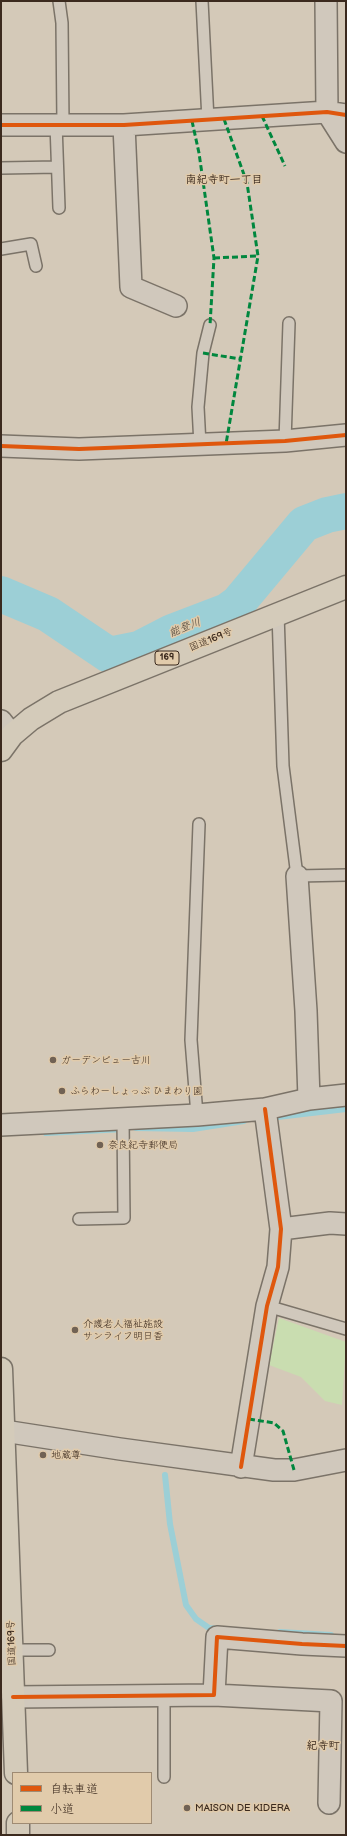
<!DOCTYPE html>
<html>
<head>
<meta charset="utf-8">
<style>
  body { margin:0 }
  #map { position:relative; width:347px; height:1836px; overflow:hidden; background:#d4c9b8; font-family:"Balsamiq Sans","Klee One",sans-serif }
  canvas { display:block }
  .frame { position:absolute; inset:0; border:2px solid #3b2a1e; pointer-events:none }
  .legend { position:absolute; left:12px; top:1772px; width:140px; height:52px; box-sizing:border-box; background:#e1cbab; border:1px solid #9f8b73; margin:0; padding:5px 7px; list-style:none; font-size:12px; color:#3b2a1e }
  .legend li { display:flex; align-items:center; gap:8px; height:20px }
  .legend b { width:20px; border:1px solid #9f8b73 }
</style>
</head>
<body>
<div id="map">
<canvas width="347" height="1836"></canvas>
<div class="frame"></div>
<ul class="legend">
<li><b style="height:5px;background:#df570d"></b>自転車道</li>
<li><b style="height:5px;background:#00873e"></b>小道</li>
</ul>
</div>
<script>
const context = document.querySelector('canvas').getContext('2d');
context.lineJoin = 'round';
function paint(path, color) { context.fillStyle = color; context.fill(path, 'evenodd'); }
const shape = rows => new Path2D(rows.map(r => 'M' + r).join(''));
function strokePath(path, color, width, dash) { context.strokeStyle = color; context.lineWidth = width; context.lineCap = dash ? 'butt' : 'round'; context.setLineDash(dash || []); context.stroke(path); }
function write(font, color, halo, rows, align = 'center') {
  context.font = font + ' "Balsamiq Sans","Klee One",sans-serif'; context.lineWidth = 3; context.setLineDash([]); context.textBaseline = 'middle'; context.strokeStyle = halo; context.fillStyle = color; for (const [text, x, y, turn = 0] of rows) {
    context.save(); context.translate(x, y); context.rotate((+turn || 0) * Math.PI / 180); context.textAlign = isNaN(turn) ? turn : align; if (halo) context.strokeText(text, 0, 0); context.fillText(text, 0, 0); context.restore();
  }
}
paint(shape([
  [279,1318,346,1342,342,1405,325,1401,301,1377,269,1365]
]), '#c9ddb0');
strokePath(shape([
  [269,1118,346,1109],
  [136,1128,193,1129,244,1121],
  [46,1133,125,1129],
  [165,1475,170,1524,186,1605,196,1619,209,1628,219,1629],
  [280,1632,331,1635]
]), '#9ccfd6', 6);
strokePath(shape([
  [1,594,48,614,109,655,139,649,172,632,227,611,238,603,304,524,327,515,346,511]
]), '#9ccfd6', 36);
const lane = shape([
  [59,1,62,23,63,124],
  [202,1,208,120],
  [56,124,59,208],
  [1,168,57,167],
  [1,249,31,244,36,266],
  [285,441,289,323],
  [200,445,198,407,203,353,210,325],
  [278,613,283,766,297,876,346,875],
  [197,1115,191,1040,199,824],
  [79,1219,124,1218,123,1119],
  [267,1306,346,1329],
  [12,1650,49,1650],
  [164,1777,164,1696]
]);
const street = shape([
  [326,1,327,112,346,142],
  [1,125,124,125,327,112,346,115],
  [124,125,131,287,176,306],
  [1,446,79,449,285,441,346,435],
  [1,721,12,735],
  [297,876,306,1011,309,1099],
  [1,1125,197,1115,265,1109,309,1099,346,1095],
  [281,1229,330,1223,346,1224],
  [4,1431,120,1449,274,1470,294,1470,346,1460],
  [241,1467,267,1306,278,1267,281,1229,265,1109],
  [214,1695,331,1701,329,1803],
  [13,1697,214,1695,217,1637,302,1644,346,1646]
]);
const highway = shape([
  [1,750,12,735,31,719,59,702,346,587],
  [1,1369,16,1773],
  [18,1823,18,1835]
]);
strokePath(lane, '#7b7368', 14);
strokePath(street, '#7b7368', 24);
strokePath(highway, '#7b7368', 25);
strokePath(lane, '#d0c8bc', 11);
strokePath(street, '#d0c8bc', 21);
strokePath(highway, '#d4cbba', 22);
strokePath(shape([
  [262,116,285,166],
  [224,119,247,183,258,256,226,444],
  [192,121,199,153,214,258,210,325],
  [214,258,258,256],
  [203,353,240,359],
  [249,1419,274,1423,283,1431,294,1470]
]), '#00873e', 3, [6, 3]);
strokePath(shape([
  [1,125,124,125,327,112,346,115],
  [1,446,79,449,285,441,346,435],
  [241,1467,267,1306,278,1267,281,1229,265,1109],
  [13,1697,214,1695,217,1637,302,1644,346,1646]
]), '#df570d', 4);
for (const [x, y, r, color] of [
  [53,1060,4,"#716254"],
  [62,1091,4,"#716254"],
  [100,1145,4,"#716254"],
  [75,1330,4,"#716254"],
  [43,1455,4,"#716254"],
  [187,1808,4,"#716254"]
]) { const dot = new Path2D(); dot.arc(x, y, r, 0, 2 * Math.PI); context.fillStyle = color; context.fill(dot); strokePath(dot, '#e1cbab', 1.5); }
for (const [x, y, w] of [
  [167,658,24]
]) { const box = new Path2D(); box.roundRect(x - w / 2, y - 7, w, 14, 3); context.fillStyle = '#e1cbab'; context.fill(box); strokePath(box, '#3b2a1e', 1); }
write('bold 9px', '#3b2a1e', null, [
  ["169",167,658]
]);
write('10px', '#3b2a1e', '#e1cbab', [
  ["国道169号",211,640,-22],
  ["国道169号",12,1643,-92]
]);
write('10px', '#3b2a1e', '#e1cbab', [
  ["ガーデンビュー古川",61,1060],
  ["ふらわーしょっぷ ひまわり園",70,1091],
  ["奈良紀寺郵便局",108,1145],
  ["介護老人福祉施設",83,1324],
  ["サンライフ明日香",83,1336],
  ["地蔵尊",51,1455],
  ["MAISON DE KIDERA",195,1808]
], 'left');
write('bold 11px', '#3b2a1e', '#e1cbab', [
  ["南紀寺町一丁目",224,180],
  ["紀寺町",323,1746]
]);
write('italic 11px', '#423b32', '#e1cbab', [
  ["能登川",185,628,-22]
]);
</script>
</body>
</html>
